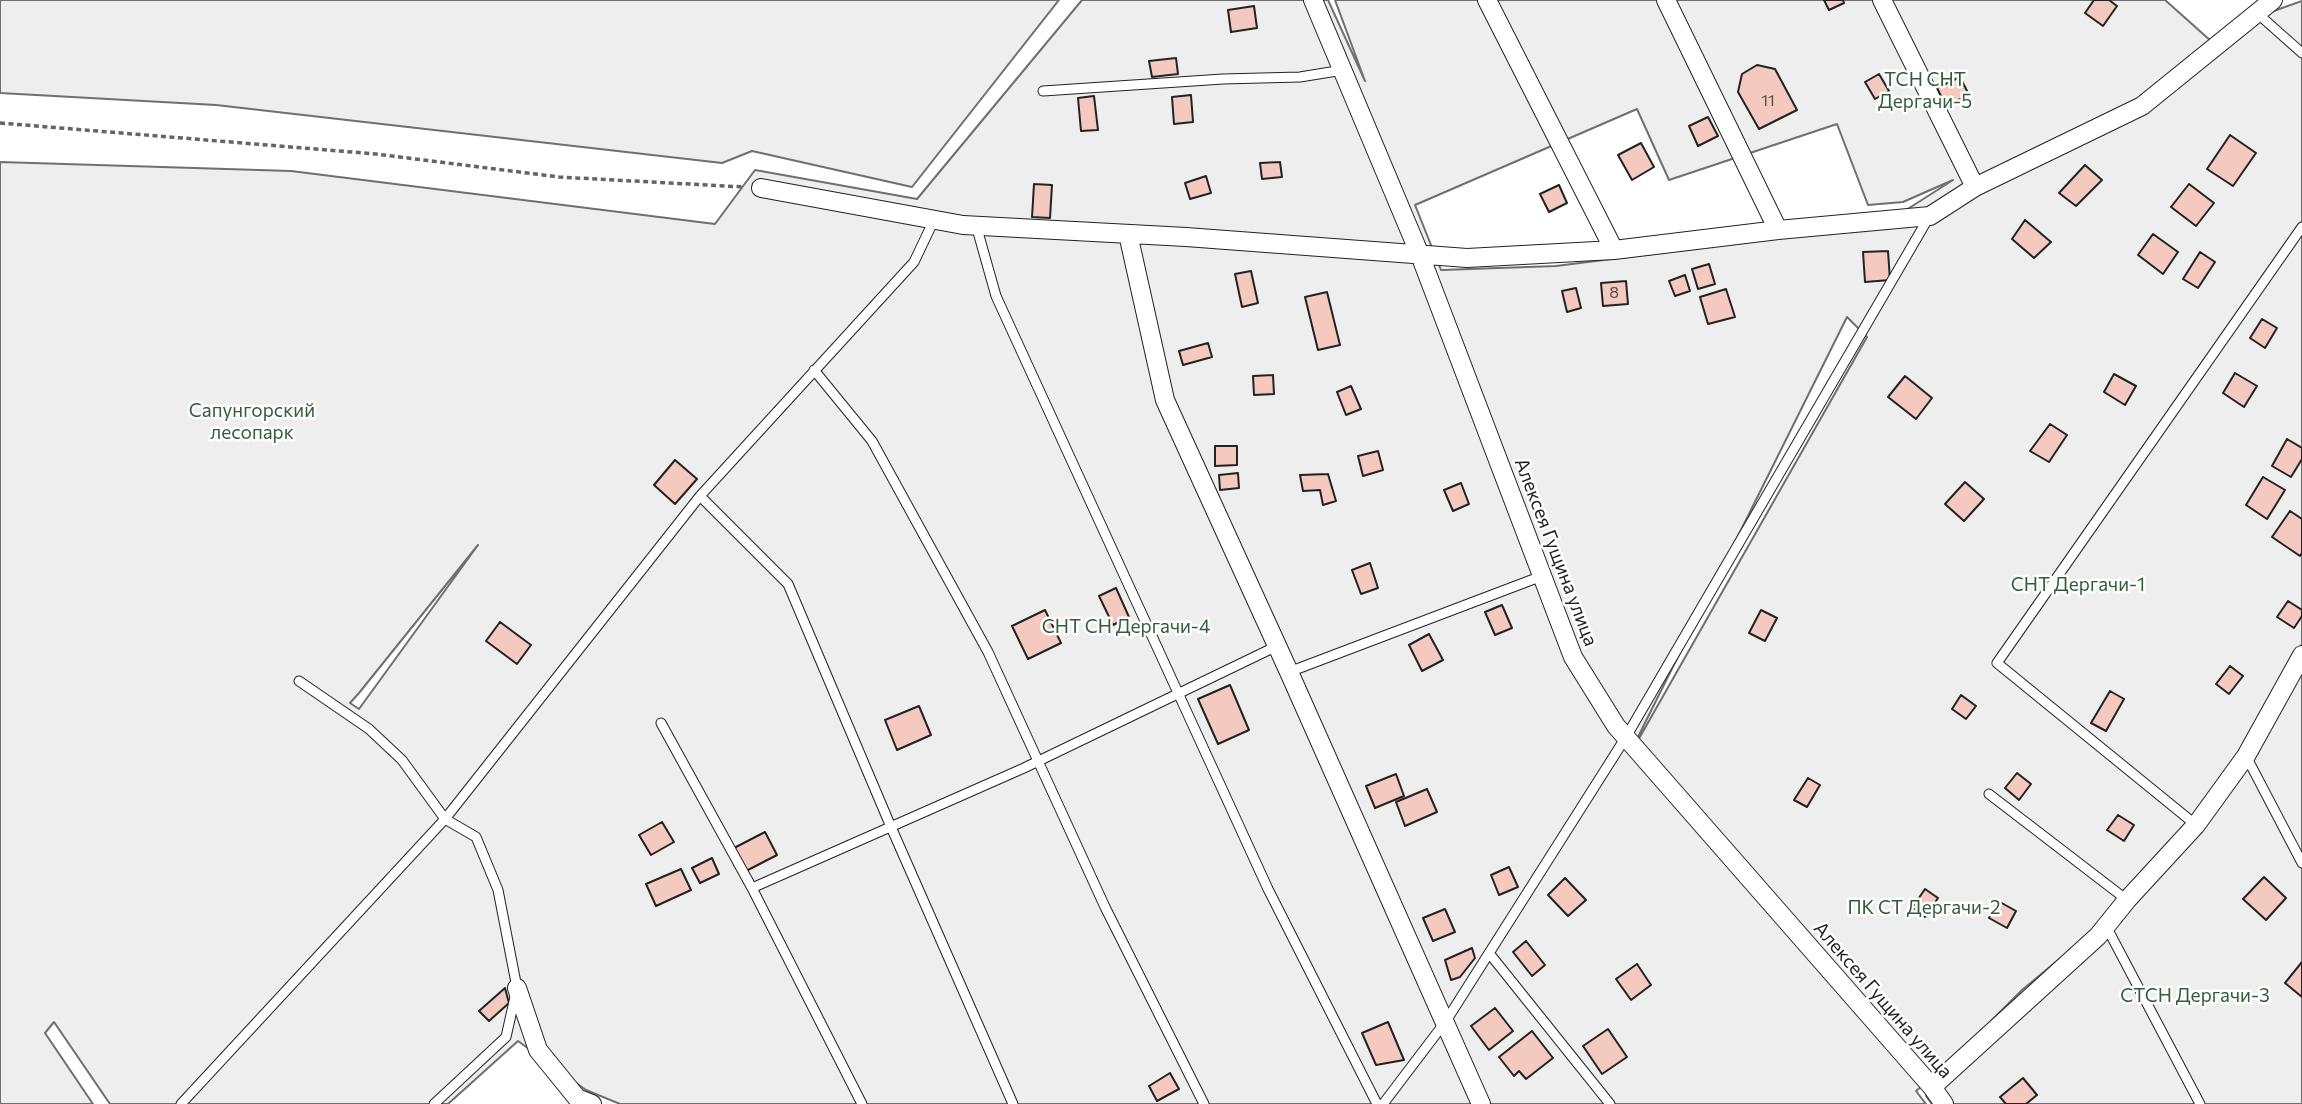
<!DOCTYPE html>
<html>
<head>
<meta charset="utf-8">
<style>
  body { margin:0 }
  canvas { display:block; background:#fff }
</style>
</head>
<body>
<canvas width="2302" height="1104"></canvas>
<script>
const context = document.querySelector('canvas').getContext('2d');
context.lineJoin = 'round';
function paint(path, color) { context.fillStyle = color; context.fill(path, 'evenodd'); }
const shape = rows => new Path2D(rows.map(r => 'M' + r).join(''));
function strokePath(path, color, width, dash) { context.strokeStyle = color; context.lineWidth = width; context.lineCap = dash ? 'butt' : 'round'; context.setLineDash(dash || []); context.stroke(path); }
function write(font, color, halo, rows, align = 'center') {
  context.font = font + ' Commissioner,sans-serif'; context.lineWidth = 5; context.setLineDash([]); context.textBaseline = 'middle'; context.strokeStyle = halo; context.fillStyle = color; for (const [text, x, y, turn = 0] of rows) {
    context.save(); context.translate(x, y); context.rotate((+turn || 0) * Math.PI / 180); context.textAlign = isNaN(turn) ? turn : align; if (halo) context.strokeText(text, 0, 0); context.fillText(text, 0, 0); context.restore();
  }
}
const green = shape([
  [0,0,1059,0,912,187,752,151,722,163,216,105,0,93,0,0],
  [1082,0,1328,0,1365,81,1335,0,2165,0,2211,41,2268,13,2302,1,2302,644,2244,747,2195,813,2092,932,2022,990,1945,1067,1916,1091,1926,1104,620,1104,586,1090,518,1041,448,1104,110,1104,54,1022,45,1033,93,1104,0,1104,0,162,291,171,715,224,755,170,917,199,1082,0],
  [1637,109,1669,180,1837,124,1868,205,1903,202,1953,180,1892,219,1747,242,1556,266,1441,270,1415,205,1637,109],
  [1847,317,1867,337,1637,742,1636,741,1847,317],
  [478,545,359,709,350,703,359,693,478,545],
  [2302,670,2302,1104,1932,1104,1926,1096,2113,925,2302,670]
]);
paint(green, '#eee');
strokePath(green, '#6f6f6f', 2);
const building = shape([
  [1824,0,1843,0,1844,3,1829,10,1824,0],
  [2094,0,2109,0,2117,6,2103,26,2085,13,2094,0],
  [1254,6,1257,28,1231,32,1228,10,1254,6],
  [1176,58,1178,74,1152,77,1149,61,1176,58],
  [1757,65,1775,69,1797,110,1759,129,1738,92,1742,74,1757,65],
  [1879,74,1889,91,1875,99,1865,82,1879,74],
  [1960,77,1969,95,1946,106,1937,88,1960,77],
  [1191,95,1193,122,1174,124,1172,97,1191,95],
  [1094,96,1098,130,1081,131,1078,98,1094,96],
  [1708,117,1718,136,1698,146,1689,126,1708,117],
  [2230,135,2256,153,2233,186,2207,169,2230,135],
  [1641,143,1654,167,1632,180,1618,155,1641,143],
  [1280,162,1282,177,1262,179,1260,163,1280,162],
  [2085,165,2102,180,2076,206,2059,193,2085,165],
  [1206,176,1211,193,1190,199,1185,183,1206,176],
  [1034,184,1052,185,1050,218,1032,217,1034,184],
  [2189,184,2214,203,2196,226,2171,207,2189,184],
  [1559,185,1567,203,1549,212,1540,194,1559,185],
  [2025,220,2051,242,2034,258,2012,239,2025,220],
  [2153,234,2178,252,2163,274,2138,255,2153,234],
  [1888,251,1890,280,1865,282,1863,252,1888,251],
  [2200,252,2215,262,2198,288,2183,279,2200,252],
  [1709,264,1715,284,1698,289,1692,269,1709,264],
  [1251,271,1258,303,1242,307,1235,274,1251,271],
  [1685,275,1690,291,1675,296,1669,281,1685,275],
  [1626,281,1628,304,1603,306,1601,283,1626,281],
  [1576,288,1581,308,1567,312,1562,291,1576,288],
  [1726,289,1735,317,1708,324,1700,297,1726,289],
  [1327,292,1340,345,1318,350,1305,297,1327,292],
  [2262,319,2277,328,2265,348,2250,338,2262,319],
  [1208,343,1212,357,1183,365,1179,351,1208,343],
  [2235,373,2257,386,2244,407,2223,393,2235,373],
  [2114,374,2136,386,2125,405,2104,392,2114,374],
  [1273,375,1274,394,1254,395,1253,376,1273,375],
  [1905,376,1932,398,1916,419,1888,397,1905,376],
  [1351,386,1361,409,1346,415,1337,392,1351,386],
  [2050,424,2067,435,2049,462,2030,451,2050,424],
  [2287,439,2302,448,2302,459,2291,477,2272,466,2287,439],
  [1215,446,1237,446,1237,465,1215,466,1215,446],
  [1378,451,1383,470,1363,476,1358,456,1378,451],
  [675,460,697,479,675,504,654,485,675,460],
  [1238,473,1239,488,1220,490,1219,475,1238,473],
  [1328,474,1336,501,1323,505,1320,490,1303,491,1300,475,1328,474],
  [2263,477,2285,490,2267,519,2246,505,2263,477],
  [1965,482,1984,499,1964,521,1945,504,1965,482],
  [1461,483,1469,504,1453,511,1444,490,1461,483],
  [2290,511,2302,519,2302,553,2300,556,2272,537,2290,511],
  [1370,563,1378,588,1361,594,1352,570,1370,563],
  [1116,588,1129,617,1113,625,1099,596,1116,588],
  [2288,601,2302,610,2302,616,2294,628,2277,617,2288,601],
  [1502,605,1512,628,1495,635,1485,612,1502,605],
  [1045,610,1061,643,1028,659,1012,626,1045,610],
  [1761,610,1777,618,1765,641,1749,633,1761,610],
  [500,622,531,645,517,664,486,641,500,622],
  [1429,634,1443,660,1422,671,1409,645,1429,634],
  [2230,666,2243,676,2229,694,2216,684,2230,666],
  [1230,685,1249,730,1218,744,1198,699,1230,685],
  [2110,691,2124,699,2106,731,2091,723,2110,691],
  [1961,695,1976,706,1966,719,1952,709,1961,695],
  [919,706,931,735,897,750,885,720,919,706],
  [2017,773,2031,784,2019,800,2005,788,2017,773],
  [1396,774,1404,796,1375,808,1366,786,1396,774],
  [1808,778,1820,785,1807,807,1794,800,1808,778],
  [1427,789,1437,812,1405,826,1396,802,1427,789],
  [2118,815,2134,825,2124,841,2107,830,2118,815],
  [662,822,674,842,651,855,639,835,662,822],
  [765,832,777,855,746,871,734,848,765,832],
  [712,858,719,874,700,883,692,868,712,858],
  [1509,867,1518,887,1499,895,1491,875,1509,867],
  [681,869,691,890,656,906,646,884,681,869],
  [2264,877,2286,898,2266,920,2243,899,2264,877],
  [1565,878,1586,900,1568,916,1548,895,1565,878],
  [1925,889,1938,898,1925,917,1912,908,1925,889],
  [1998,901,2016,911,2007,928,1989,918,1998,901],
  [1445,909,1455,932,1433,941,1423,918,1445,909],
  [1526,941,1545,965,1532,976,1513,952,1526,941],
  [1472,948,1475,958,1460,977,1451,980,1445,960,1472,948],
  [2302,962,2302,997,2285,983,2302,962],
  [1637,964,1651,985,1631,1000,1616,979,1637,964],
  [505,988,509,1003,489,1021,479,1011,505,988],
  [1495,1008,1513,1031,1489,1050,1471,1026,1495,1008],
  [1388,1022,1404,1060,1376,1065,1362,1033,1388,1022],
  [1608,1029,1627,1057,1602,1074,1583,1046,1608,1029],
  [1532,1031,1553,1058,1526,1079,1519,1071,1514,1076,1499,1057,1532,1031],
  [1170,1073,1179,1089,1157,1101,1149,1086,1170,1073],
  [2023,1078,2037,1095,2026,1104,2006,1104,2000,1097,2023,1078]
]);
paint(building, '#f3c9c0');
strokePath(building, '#222', 2);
const lane = shape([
  [2257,13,2302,53],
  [1043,91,1223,79,1300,77,1343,70],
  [976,225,996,296,1268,889,1377,1104],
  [814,370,872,441,988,652,1105,907,1204,1104],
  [700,496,788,584,891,827,1013,1104],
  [1289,672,1542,576],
  [299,681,369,729,402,760,445,819,476,837,498,890,517,988,506,1037,434,1104],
  [661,723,752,888,862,1104],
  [2246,756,2302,863],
  [1989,794,2127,900],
  [2196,825,1997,663,2302,227],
  [752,888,1024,768,1277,646],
  [2106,926,2200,1104],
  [1489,953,1610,1104],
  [181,1104,445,819,700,496,914,262,934,220],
  [1383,1104,1446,1021,1626,737,1929,217]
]);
const street = shape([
  [1313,0,1420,255,1573,657,1616,726,1932,1087,1944,1104],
  [1487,0,1614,250],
  [1666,0,1778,230],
  [1882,0,1975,187],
  [761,188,963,225,1186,237,1467,258,1614,250,1778,230,1930,216,1975,187,2142,106,2273,0],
  [1128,234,1165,400,1289,672,1481,1104],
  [517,988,538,1050,577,1098,592,1104],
  [1932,1087,2098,936,2127,900,2196,825,2246,756,2302,655]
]);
strokePath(lane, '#222', 11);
strokePath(street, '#222', 20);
strokePath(shape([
  [0,123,376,154,559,177,744,187]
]), '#646464', 3.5, [5, 3.5]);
strokePath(lane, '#fff', 9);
strokePath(street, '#fff', 18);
write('16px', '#564c4a', null, [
  ["11",1768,101],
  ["8",1614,293]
]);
write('19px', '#2f5e38', '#fff', [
  ["ТСН СНТ",1925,80],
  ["Дергачи-5",1925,102],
  ["Сапунгорский",252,411],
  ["лесопарк",252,433],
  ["СНТ Дергачи-1",2078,585],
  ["СНТ СН Дергачи-4",1126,627],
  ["ПК СТ Дергачи-2",1924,908],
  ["СТСН Дергачи-3",2195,996]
]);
write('19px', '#222', '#fff', [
  ["Алексея Гущина улица",1556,552,69],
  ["Алексея Гущина улица",1883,1000,49]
]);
</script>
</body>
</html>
